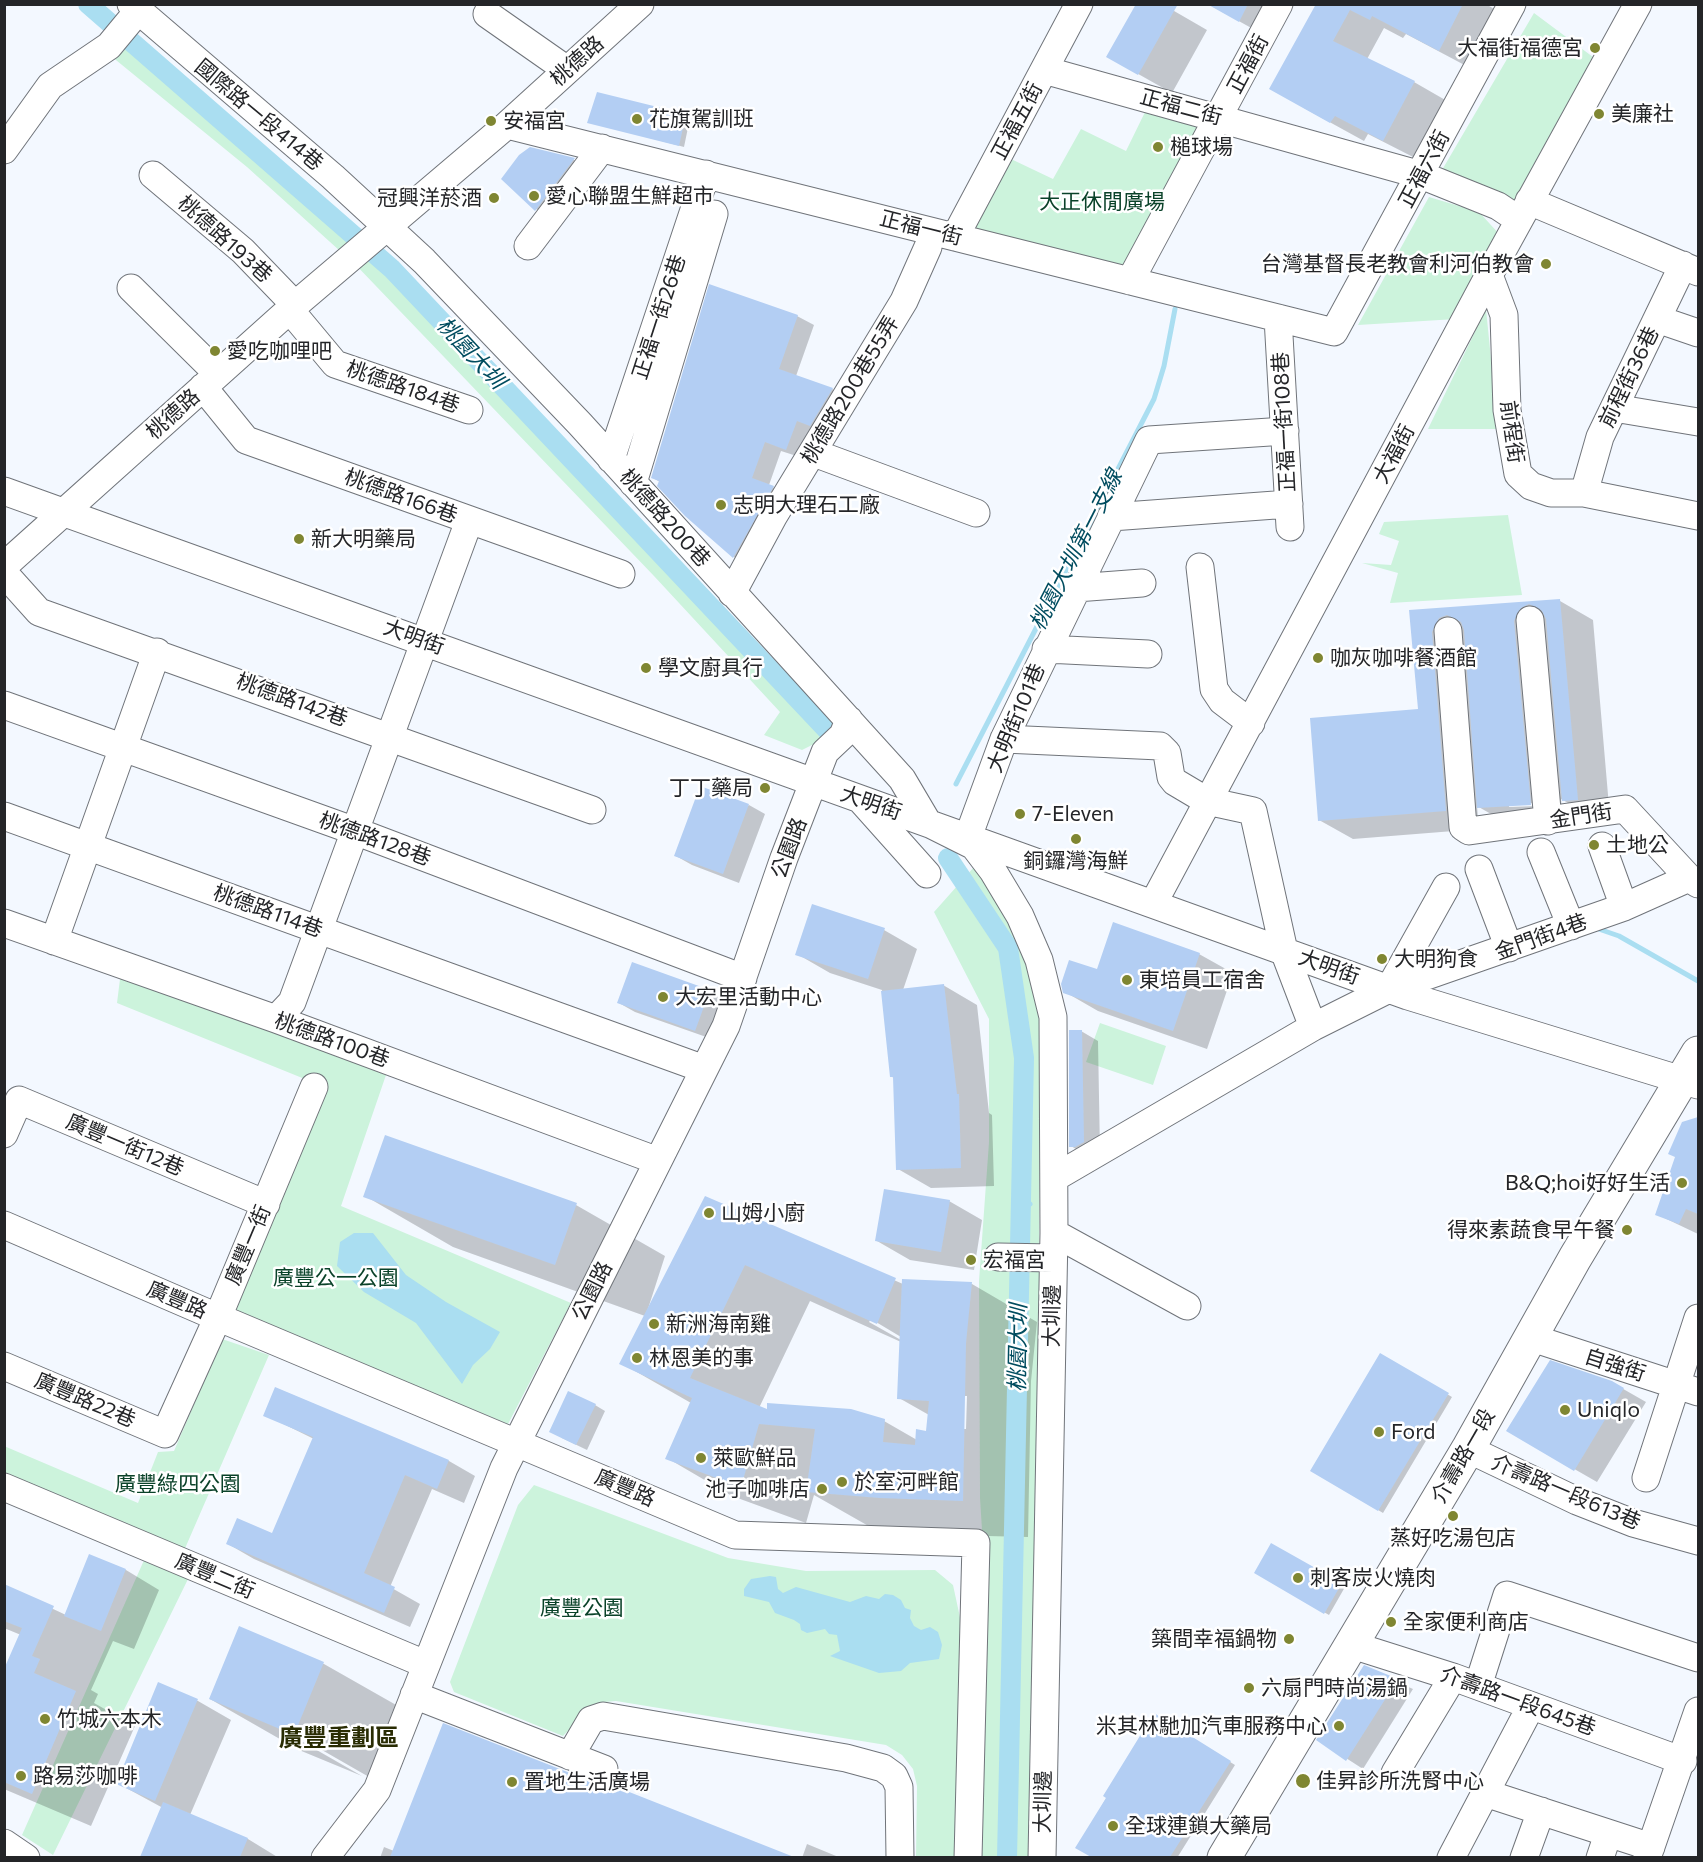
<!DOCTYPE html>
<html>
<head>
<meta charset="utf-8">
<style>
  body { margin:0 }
  #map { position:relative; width:1703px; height:1862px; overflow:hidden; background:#f3f8ff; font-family:Commissioner,sans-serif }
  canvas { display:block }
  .frame { position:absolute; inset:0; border:6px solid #242528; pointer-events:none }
</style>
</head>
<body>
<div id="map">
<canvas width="1703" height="1862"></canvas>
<div class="frame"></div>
</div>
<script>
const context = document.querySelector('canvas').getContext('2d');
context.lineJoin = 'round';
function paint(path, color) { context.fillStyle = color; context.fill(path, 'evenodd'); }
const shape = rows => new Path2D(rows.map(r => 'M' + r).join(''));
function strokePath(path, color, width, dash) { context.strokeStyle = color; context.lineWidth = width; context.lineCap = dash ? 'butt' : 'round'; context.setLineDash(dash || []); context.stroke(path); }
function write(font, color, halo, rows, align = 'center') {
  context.font = font + ' Commissioner,"Noto Sans TC",sans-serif'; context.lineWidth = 5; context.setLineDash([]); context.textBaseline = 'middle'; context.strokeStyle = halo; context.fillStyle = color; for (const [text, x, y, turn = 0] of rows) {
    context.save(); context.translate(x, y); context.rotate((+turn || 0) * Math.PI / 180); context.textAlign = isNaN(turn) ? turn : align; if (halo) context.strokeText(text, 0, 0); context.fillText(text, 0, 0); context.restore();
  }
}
paint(shape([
  [1534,13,1597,60,1513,202,1442,170],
  [121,38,349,239,340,251,247,167,111,56],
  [1147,108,1207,125,1124,271,970,233,1011,159,1053,179,1081,129,1126,151],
  [1429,197,1479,212,1501,236,1456,319,1358,325],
  [365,251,826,738,802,750,764,735,780,712,654,576,352,261],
  [1486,309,1498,429,1428,429],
  [1508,515,1522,595,1390,603,1398,573,1362,563,1391,565,1399,541,1379,534,1384,522],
  [974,867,1016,930,1040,1012,1037,1857,982,1857,987,1610,980,1498,979,1281,989,1142,989,1019,934,912],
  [121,971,386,1075,341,1206,571,1303,508,1424,234,1311,327,1088,117,1003],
  [1100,1023,1166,1046,1153,1085,1086,1062],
  [222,1339,269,1355,183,1553,5,1477,4,1446,138,1503,158,1452,174,1451],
  [534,1485,728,1558,806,1571,935,1570,953,1585,967,1650,961,1857,916,1857,917,1786,913,1769,902,1755,886,1745,616,1701,604,1702,588,1710,563,1736,454,1692,450,1682,518,1505],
  [145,1558,189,1577,53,1855,22,1835]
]), '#ccf3dc');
paint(shape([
  [354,1233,373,1233,406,1275,446,1302,500,1332,490,1349,473,1365,462,1384,416,1323,364,1292,337,1266,340,1242],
  [770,1576,776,1577,778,1589,783,1593,796,1587,850,1602,866,1596,879,1599,885,1594,893,1595,901,1600,905,1608,911,1610,910,1618,914,1626,921,1630,930,1627,938,1632,942,1645,939,1659,910,1663,901,1671,879,1673,830,1656,840,1651,837,1635,829,1634,825,1629,807,1633,801,1630,800,1624,794,1620,775,1613,769,1602,744,1596,744,1589,751,1579]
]), '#aadef1');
paint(shape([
  [1162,4,1207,30,1172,93,1108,57],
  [1208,4,1292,4,1273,40],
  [1317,4,1486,4,1502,14,1472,69,1406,34,1403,38,1384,28,1366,61,1414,82,1447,101,1417,159,1368,134,1364,141,1304,108],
  [686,116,690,118,684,147,589,122],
  [531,149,574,160,584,165,546,215,536,209],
  [797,316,814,325,796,376,832,389,849,398,803,458,781,451,769,485,789,496,750,566,734,557,686,515,660,482,653,478],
  [1560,601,1593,620,1610,818,1597,819,1561,799,1563,823,1512,826,1477,806,1479,829,1353,839,1319,820,1420,710,1411,611],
  [1538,803,1538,806,1509,807,1509,804],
  [749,805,765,814,739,883,692,865,676,856],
  [884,930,917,949,903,990,943,985,977,1005,989,1113,992,1115,994,1186,931,1188,898,1169,895,1078,892,1077,882,990,830,973,797,954],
  [1199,954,1233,973,1207,1049,1098,1011,1065,992,1098,971],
  [709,991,726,1001,712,1039,635,1012,619,1003],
  [1081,1031,1098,1041,1100,1152,1087,1156,1071,1146],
  [1698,1119,1698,1234,1656,1214,1676,1157,1683,1124],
  [386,1137,576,1205,665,1256,646,1315,705,1198,903,1284,972,1284,1037,1322,1031,1381,1028,1537,946,1535,872,1528,814,1495,806,1523,732,1496,667,1458,691,1403,621,1363,645,1316,453,1247,365,1196],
  [810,1301,901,1342,899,1398,929,1415,927,1433,917,1440,884,1421,768,1411,759,1408],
  [871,1319,901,1337,901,1340,869,1322],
  [964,1396,967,1396,966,1429,963,1429],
  [949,1201,982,1220,974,1270,910,1260,877,1241],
  [1381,1355,1452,1397,1383,1513,1312,1470],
  [1611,1382,1646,1402,1597,1482,1508,1431],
  [276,1388,449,1461,475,1476,464,1503,432,1489,390,1587,420,1604,410,1627,254,1559,228,1544,273,1535,314,1439,265,1415],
  [595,1405,605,1411,587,1450,562,1438],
  [1272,1545,1345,1587,1329,1615,1256,1573],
  [90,1556,126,1570,159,1590,134,1649,113,1641,91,1690,98,1694,94,1703,135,1726,91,1826,4,1789,4,1672,21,1635,4,1628,4,1586,66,1615],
  [240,1628,324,1664,412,1714,383,1785,301,1738,301,1741,362,1776,299,1750,210,1699],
  [1364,1667,1413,1689,1363,1769,1318,1740],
  [159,1684,198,1701,231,1720,190,1815,248,1839,279,1858,142,1858,163,1808,117,1783],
  [1154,1715,1235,1765,1177,1858,1094,1858,1078,1847],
  [598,1785,608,1785,793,1858,380,1858,384,1847,394,1851],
  [807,1844,841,1858,802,1858]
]), '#0003');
strokePath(shape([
  [956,784,1154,399,1164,366,1175,309],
  [1593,927,1619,936,1698,981],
  [1021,1209,1030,1204]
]), '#aadef1', 5);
strokePath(shape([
  [88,4,392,269,827,730],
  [948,858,1008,948,1024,1058,1007,1858]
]), '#aadef1', 20);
paint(shape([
  [1136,4,1178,4,1138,75,1106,57],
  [1207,4,1248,4,1239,22],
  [1316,4,1463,4,1439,51,1372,16,1370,20,1350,10,1333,41,1415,81,1383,141,1335,116,1330,123,1269,89],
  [597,92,686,114,679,146,587,123],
  [530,147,575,158,535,211,501,179,519,155],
  [709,284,798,315,779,369,833,388,810,426,797,421,786,450,765,442,752,478,774,486,733,558,685,516,657,486,659,481,651,478],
  [1560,599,1578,800,1562,801,1546,619,1542,611,1529,604,1521,608,1514,621,1531,805,1477,808,1464,630,1461,622,1447,615,1439,618,1432,632,1446,811,1318,821,1310,718,1418,709,1409,610],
  [700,786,749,804,723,874,674,856],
  [812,904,885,928,868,979,795,955],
  [1113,922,1200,953,1173,1031,1063,993,1061,984,1069,960,1097,969],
  [632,962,710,990,695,1031,617,1003],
  [944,984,957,1094,959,1094,961,1168,896,1170,893,1077,890,1077,881,991],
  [1069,1030,1082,1030,1084,1142,1075,1147,1069,1147],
  [1698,1117,1698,1214,1686,1209,1679,1224,1655,1215,1675,1157,1668,1154,1682,1122],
  [385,1135,577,1203,555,1265,363,1197],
  [884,1189,950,1200,941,1252,875,1241],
  [705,1196,896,1278,877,1324,745,1265,690,1378,767,1409,767,1403,851,1409,885,1419,883,1442,915,1445,916,1429,926,1431,929,1401,897,1399,902,1279,972,1282,966,1343,963,1501,880,1498,806,1492,815,1429,759,1424,741,1487,665,1459,692,1398,619,1364],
  [1380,1353,1449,1393,1378,1511,1310,1471],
  [1550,1360,1612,1381,1624,1388,1574,1471,1506,1431],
  [275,1387,449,1460,437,1489,405,1475,364,1573,395,1587,384,1613,226,1544,237,1518,272,1533,313,1437,263,1416],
  [568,1391,596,1404,576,1445,549,1432],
  [1271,1543,1342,1583,1324,1614,1254,1573],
  [89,1554,126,1569,101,1631,64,1616],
  [4,1584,54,1606,32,1656,40,1659,34,1673,76,1691,32,1794,4,1782,4,1669,22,1628,4,1621],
  [239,1626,324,1662,294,1735,209,1699],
  [1364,1665,1398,1679,1346,1761,1316,1740],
  [158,1682,198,1699,155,1801,116,1784],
  [1154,1713,1231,1761,1170,1857,1091,1857,1075,1848,1106,1798,1103,1796],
  [443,1723,598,1784,609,1784,794,1857,390,1857],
  [163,1802,248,1838,240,1857,140,1857]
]), '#b3cef3');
const minor = shape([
  [131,4,333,177,424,261,580,424,902,779,928,823,974,846,993,871,1020,916,1039,960,1053,1017,1054,1233,1042,1858],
  [487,14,567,70],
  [1044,70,1421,175,1498,206,1519,220],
  [507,125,1334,332,1512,4],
  [4,150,50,86,109,46,138,11],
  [153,175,243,251,295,305],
  [1529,201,1698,272],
  [955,237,1079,4],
  [528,246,602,148],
  [1489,275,1504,315,1507,410,1518,474,1531,486,1551,493,1584,493,1698,516],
  [1130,281,1279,4],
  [131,288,218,374],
  [290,310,335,364,469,410],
  [1278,318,1290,527],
  [1657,319,1698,333],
  [203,387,246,440,621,574],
  [1614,408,1698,422],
  [814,453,976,513],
  [611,459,706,174],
  [633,483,714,214],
  [4,491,1408,996,1698,1085],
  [1584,493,1600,437,1683,265],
  [1111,517,1289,504],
  [4,566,295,305,507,125,640,4],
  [1200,567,1214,689,1222,701,1251,723],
  [4,573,39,612,592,810],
  [1076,588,1142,583],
  [732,593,773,517,904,301,928,247],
  [1530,620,1548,821],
  [1448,631,1463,827,1469,831,1625,809,1689,878,1698,884],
  [1046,649,1148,654],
  [4,705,355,831,743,978],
  [1004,739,1160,746,1167,753,1171,777,1175,782,1207,801,1253,811,1284,951,1313,1027],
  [860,799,927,874],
  [4,816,704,1069],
  [968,837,1004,739,1149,440,1285,431],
  [1602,846,1624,907],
  [1541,852,1571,926],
  [1479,869,1509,948],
  [1153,904,1489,275,1638,4],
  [4,923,276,1019,658,1161],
  [54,941,157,652],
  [1389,989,1446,887],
  [276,1019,292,1002,469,521],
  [4,1134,19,1100,266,1204],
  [1054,1178,1313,1027,1389,989,1624,907,1689,878],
  [4,1225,203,1311,735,1535,976,1543,968,1858],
  [1054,1233,1187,1306],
  [998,1257,1053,1258],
  [1532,1338,1698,1392],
  [4,1366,165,1434,218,1317,314,1087],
  [1468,1449,1577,1501,1633,1523,1698,1541],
  [1646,1478,1698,1318],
  [4,1487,425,1664],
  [1352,1645,1453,1677,1683,1761],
  [1478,1686,1507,1595,1698,1658],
  [414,1695,604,1769],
  [570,1756,591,1720,603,1716,846,1758,883,1768,894,1776,899,1787,900,1858],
  [1395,1773,1453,1677],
  [1485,1793,1651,1847],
  [4,1843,26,1858],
  [325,1858,377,1790,504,1468,726,1026,784,858,825,752,843,735,849,720],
  [1451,1858,1531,1706],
  [1524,1858,1541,1811],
  [1600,1858,1604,1846],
  [1647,1858,1698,1711]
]);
const major = shape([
  [1224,1858,1468,1449,1575,1258,1698,1053]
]);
strokePath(minor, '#70747a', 29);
strokePath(major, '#70747a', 35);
strokePath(minor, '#fff', 27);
strokePath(major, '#fff', 33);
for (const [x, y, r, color] of [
  [1595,48,6,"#7f8632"],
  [1599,114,6,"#7f8632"],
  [637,119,6,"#7f8632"],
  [491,121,6,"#7f8632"],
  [1158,147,6,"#7f8632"],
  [534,196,6,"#7f8632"],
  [494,198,6,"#7f8632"],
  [1546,264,6,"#7f8632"],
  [215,351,6,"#7f8632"],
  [721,505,6,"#7f8632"],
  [299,539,6,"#7f8632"],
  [1318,658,6,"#7f8632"],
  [646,668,6,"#7f8632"],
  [765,788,6,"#7f8632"],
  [1020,814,6,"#7f8632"],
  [1076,839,6,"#7f8632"],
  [1594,845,6,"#7f8632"],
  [1382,959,6,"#7f8632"],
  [1127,980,6,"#7f8632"],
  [663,997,6,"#7f8632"],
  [1682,1183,6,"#7f8632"],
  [709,1213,6,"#7f8632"],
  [1627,1230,6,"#7f8632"],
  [971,1260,6,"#7f8632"],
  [654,1324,6,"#7f8632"],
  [637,1358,6,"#7f8632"],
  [1565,1410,6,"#7f8632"],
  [1379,1432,6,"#7f8632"],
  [701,1458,6,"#7f8632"],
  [842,1482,6,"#7f8632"],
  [822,1489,6,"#7f8632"],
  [1453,1516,6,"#7f8632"],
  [1298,1578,6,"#7f8632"],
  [1391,1622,6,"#7f8632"],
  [1289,1639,6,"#7f8632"],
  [1249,1688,6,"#7f8632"],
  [45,1719,6,"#7f8632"],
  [1339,1726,6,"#7f8632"],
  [21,1776,6,"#7f8632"],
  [1303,1781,8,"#7f8632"],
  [512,1782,6,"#7f8632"],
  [1113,1826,6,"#7f8632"]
]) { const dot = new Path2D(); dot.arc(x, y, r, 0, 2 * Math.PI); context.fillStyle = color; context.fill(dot); strokePath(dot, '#fff', 2); }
write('21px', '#242528', '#fff', [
  ["大福街福德宮",1583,48,"right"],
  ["美廉社",1611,114],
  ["花旗駕訓班",649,119],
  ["安福宮",503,121],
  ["槌球場",1170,147],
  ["愛心聯盟生鮮超市",546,196],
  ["冠興洋菸酒",482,198,"right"],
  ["台灣基督長老教會利河伯教會",1534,264,"right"],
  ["愛吃咖哩吧",227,351],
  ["志明大理石工廠",733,505],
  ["新大明藥局",311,539],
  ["咖灰咖啡餐酒館",1330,658],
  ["學文廚具行",658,668],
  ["丁丁藥局",753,788,"right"],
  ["7-Eleven",1032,814],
  ["土地公",1606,845],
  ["銅鑼灣海鮮",1076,861,"center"],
  ["大明狗食",1394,959],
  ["東培員工宿舍",1139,980],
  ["大宏里活動中心",675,997],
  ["B&Q;hoi好好生活",1670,1183,"right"],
  ["山姆小廚",721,1213],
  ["得來素蔬食早午餐",1615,1230,"right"],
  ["宏福宮",983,1260],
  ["新洲海南雞",666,1324],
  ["林恩美的事",649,1358],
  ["Uniqlo",1577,1410],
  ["Ford",1391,1432],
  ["萊歐鮮品",713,1458],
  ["於室河畔館",854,1482],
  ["池子咖啡店",810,1489,"right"],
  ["蒸好吃湯包店",1453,1538,"center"],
  ["刺客炭火燒肉",1310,1578],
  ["全家便利商店",1403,1622],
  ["築間幸福鍋物",1277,1639,"right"],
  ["六扇門時尚湯鍋",1261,1688],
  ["竹城六本木",57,1719],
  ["米其林馳加汽車服務中心",1327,1726,"right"],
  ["路易莎咖啡",33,1776],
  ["佳昇診所洗腎中心",1316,1781],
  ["置地生活廣場",524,1782],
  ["全球連鎖大藥局",1125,1826]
], 'left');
write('21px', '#242528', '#fff', [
  ["桃德路",577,61,-42],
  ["正福街",1248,64,-62],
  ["正福二街",1181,107,15],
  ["國際路一段414巷",259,115,40],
  ["正福五街",1017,121,-62],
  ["正福六街",1424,169,-62],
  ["正福一街",921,228,14],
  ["桃德路193巷",225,239,42],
  ["正福一街26巷",659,317,-72],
  ["前程街36巷",1629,377,-64],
  ["桃德路184巷",403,387,19],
  ["桃德路200巷55弄",850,390,-59],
  ["桃德路",173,414,-42],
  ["正福一街108巷",1284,422,-93],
  ["前程街",1512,432,82],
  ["大福街",1394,454,-62],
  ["桃德路166巷",401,496,20],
  ["桃德路200巷",665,518,48],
  ["大明街",414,637,20],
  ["桃德路142巷",292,700,20],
  ["大明街101巷",1016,718,-67],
  ["大明街",871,803,19],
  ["金門街",1581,816,-9],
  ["桃德路128巷",375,839,20],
  ["公園路",789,848,-69],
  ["桃德路114巷",268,911,20],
  ["金門街4巷",1541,937,-20],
  ["大明街",1329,967,20],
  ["桃德路100巷",332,1040,20],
  ["廣豐一街12巷",125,1145,23],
  ["廣豐一街",248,1245,-67],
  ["公園路",592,1291,-63],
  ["廣豐路",177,1300,23],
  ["大圳邊",1052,1316,-89],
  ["自強街",1615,1365,18],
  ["廣豐路22巷",85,1400,23],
  ["介壽路一段",1463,1456,-60],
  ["廣豐路",625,1488,23],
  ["介壽路一段613巷",1566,1492,23],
  ["廣豐二街",215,1576,23],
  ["介壽路一段645巷",1518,1701,20],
  ["大圳邊",1043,1802,-89]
]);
write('21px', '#0a4229', '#fff', [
  ["大正休閒廣場",1102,202],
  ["廣豐公一公園",336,1278],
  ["廣豐綠四公園",178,1484],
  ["廣豐公園",582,1608]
]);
write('italic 22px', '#004c5f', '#fff', [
  ["桃園大圳",471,353,47],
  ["桃園大圳第一支線",1076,550,-63],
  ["桃園大圳",1018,1348,-89]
]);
write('bold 24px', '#292c03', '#fff', [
  ["廣豐重劃區",339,1738]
]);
</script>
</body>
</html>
